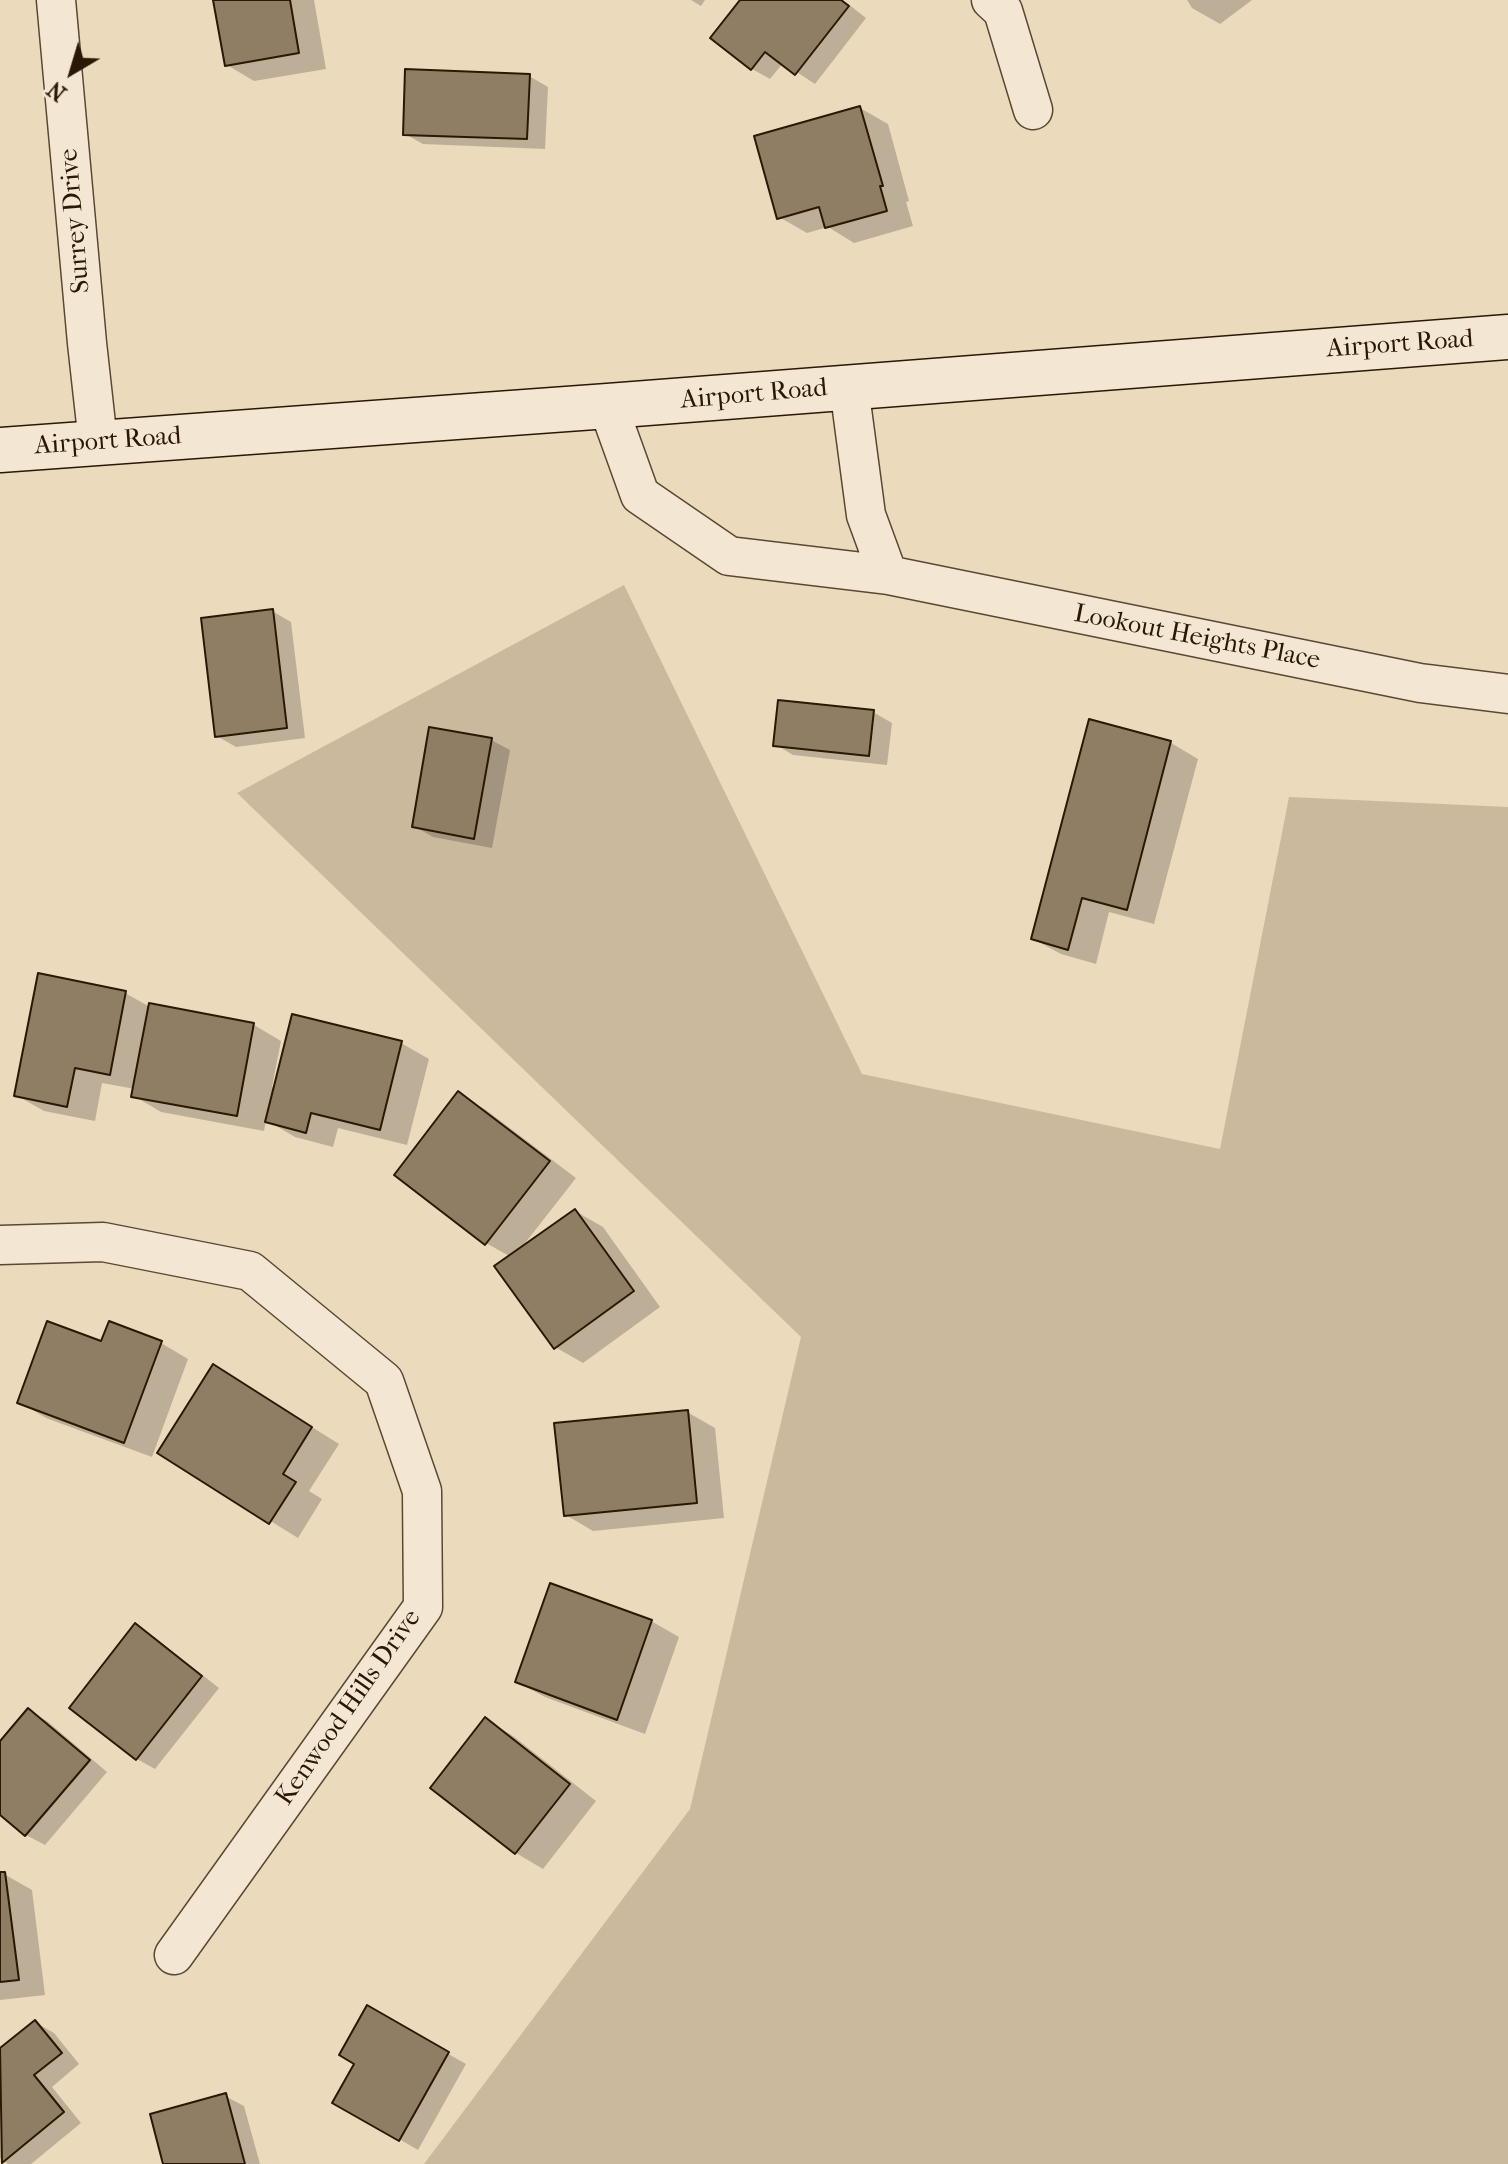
<!DOCTYPE html>
<html>
<head>
<meta charset="utf-8">
<style>
  body { margin:0 }
  #map { position:relative; width:1508px; height:2164px; overflow:hidden; background:#ecdabd; font-family:"IM FELL French Canon",serif }
  canvas { display:block }
  .north { position:absolute; left:32px; top:32px; width:80px; height:80px; -webkit-text-stroke:6px #f3e7d4; paint-order:stroke; rotate:218deg; font-size:22px; font-weight:700; line-height:32px; text-align:center; color:#2b1804 }
  .north::after { content:''; display:block; margin:auto; width:28px; height:36px; background:#2b1804; clip-path:polygon(50% 0,100% 100%,50% 72%,0 100%) }
</style>
</head>
<body>
<div id="map">
<canvas width="1508" height="2164"></canvas>
<div class="north">N</div>
</div>
<script>
const context = document.querySelector('canvas').getContext('2d');
context.lineJoin = 'round';
function paint(path, color) { context.fillStyle = color; context.fill(path, 'evenodd'); }
const shape = rows => new Path2D(rows.map(r => 'M' + r).join(''));
function strokePath(path, color, width, dash) { context.strokeStyle = color; context.lineWidth = width; context.lineCap = dash ? 'butt' : 'round'; context.setLineDash(dash || []); context.stroke(path); }
function write(font, color, halo, rows, align = 'center') {
  context.font = font + ' "IM FELL French Canon",serif'; context.lineWidth = 8; context.setLineDash([]); context.textBaseline = 'middle'; context.strokeStyle = halo; context.fillStyle = color; for (const [text, x, y, turn = 0] of rows) {
    context.save(); context.translate(x, y); context.rotate((+turn || 0) * Math.PI / 180); context.textAlign = isNaN(turn) ? turn : align; if (halo) context.strokeText(text, 0, 0); context.fillText(text, 0, 0); context.restore();
  }
}
paint(shape([
  [624,585,862,1074,1220,1149,1289,797,1508,807,1508,2164,424,2164,690,1809,801,1337,237,793]
]), '#cbb99e');
paint(shape([
  [215,0,314,0,326,69,254,81,227,65],
  [691,0,705,0,701,6],
  [742,0,843,0,866,18,815,84,783,63,770,79,752,69],
  [1187,0,1252,0,1220,24,1192,8],
  [529,76,548,87,545,149,423,144,405,134],
  [860,108,888,124,909,201,906,202,913,226,854,243,828,227,807,233,779,217],
  [272,611,291,622,305,738,236,747,217,736],
  [873,712,892,723,887,765,793,755,775,744],
  [491,740,510,750,492,848,433,837,414,826],
  [1171,743,1198,759,1154,924,1109,912,1096,964,1061,954,1033,939],
  [125,993,150,1007,254,1025,281,1041,272,1087,276,1088,401,1043,429,1059,407,1145,338,1128,333,1147,295,1137,266,1120,264,1131,161,1112,134,1096,135,1089,102,1083,95,1121,44,1111,16,1095],
  [459,1094,486,1110,576,1178,522,1247,575,1211,603,1227,660,1307,583,1363,555,1347,511,1257,486,1243],
  [161,1343,188,1359,152,1457,46,1418,19,1402],
  [241,1383,339,1444,309,1491,322,1499,298,1538,160,1453],
  [687,1412,715,1428,724,1518,593,1531,566,1515],
  [651,1621,679,1637,645,1734,545,1697,517,1682],
  [136,1626,154,1637,219,1688,155,1769,137,1759],
  [29,1711,47,1721,107,1772,45,1845,26,1835,0,1812,0,1744],
  [486,1720,513,1736,596,1801,543,1869,516,1853,433,1788],
  [0,1874,4,1874,32,1890,45,1995,0,2000],
  [367,2008,466,2064,418,2150,335,2102,356,2063],
  [35,2022,54,2033,79,2064,52,2087,81,2123,31,2164,8,2164,0,2158,0,2051],
  [225,2096,244,2106,260,2164,165,2164]
]), '#0003');
const building = shape([
  [213,0,290,0,299,53,225,66,213,0],
  [740,0,841,0,849,6,795,75,765,52,751,70,710,38,740,0],
  [405,69,530,74,527,139,403,135,405,69],
  [860,106,883,186,880,186,887,211,825,228,819,207,777,219,754,136,860,106],
  [273,609,287,728,215,737,201,618,273,609],
  [778,700,874,710,869,756,773,746,778,700],
  [1089,719,1171,741,1127,910,1082,898,1068,950,1031,939,1089,719],
  [429,727,492,738,474,839,412,827,429,727],
  [38,973,126,991,110,1075,75,1068,67,1107,14,1096,38,973],
  [149,1003,254,1023,237,1116,131,1097,149,1003],
  [292,1014,402,1041,380,1130,311,1113,306,1133,265,1122,292,1014],
  [458,1091,550,1161,485,1245,394,1175,458,1091],
  [575,1209,634,1291,554,1349,494,1266,575,1209],
  [47,1321,101,1341,109,1321,162,1341,124,1443,17,1403,47,1321],
  [213,1364,312,1427,283,1474,296,1482,269,1524,157,1453,213,1364],
  [688,1410,697,1503,564,1516,554,1423,688,1410],
  [550,1583,652,1620,617,1720,515,1682,550,1583],
  [135,1623,202,1676,136,1760,69,1708,135,1623],
  [28,1708,90,1760,25,1836,0,1815,0,1741,28,1708],
  [485,1717,570,1784,515,1854,430,1788,485,1717],
  [0,1872,5,1872,19,1980,0,1982,0,1872],
  [367,2005,449,2052,399,2141,332,2103,354,2064,339,2055,367,2005],
  [35,2020,62,2053,34,2075,64,2112,2,2163,0,2048,35,2020],
  [226,2093,245,2164,163,2164,150,2114,226,2093]
]);
paint(building, '#8f7d64');
strokePath(building, '#2b1804', 2);
const street = shape([
  [56,0,87,343,98,442],
  [991,0,1003,11,1033,110],
  [849,387,866,515,888,575],
  [608,406,640,495,729,556,888,575,1420,683,1508,694],
  [0,1245,103,1242,250,1271,384,1381,422,1491,423,1607,174,1955]
]);
const secondary = shape([
  [0,450,608,406,1508,337]
]);
strokePath(street, '#5b4832', 41);
strokePath(secondary, '#2b1804', 47);
strokePath(street, '#f3e7d4', 38);
strokePath(secondary, '#f3e7d4', 44);
write('26px', '#2b1804', '#f3e7d4', [
  ["Surrey Drive",76,221,-95],
  ["Airport Road",1400,345,-4],
  ["Airport Road",754,395,-5],
  ["Airport Road",108,442,-4],
  ["Lookout Heights Place",1197,638,11],
  ["Kenwood Hills Drive",349,1708,-55]
]);
</script>
</body>
</html>
